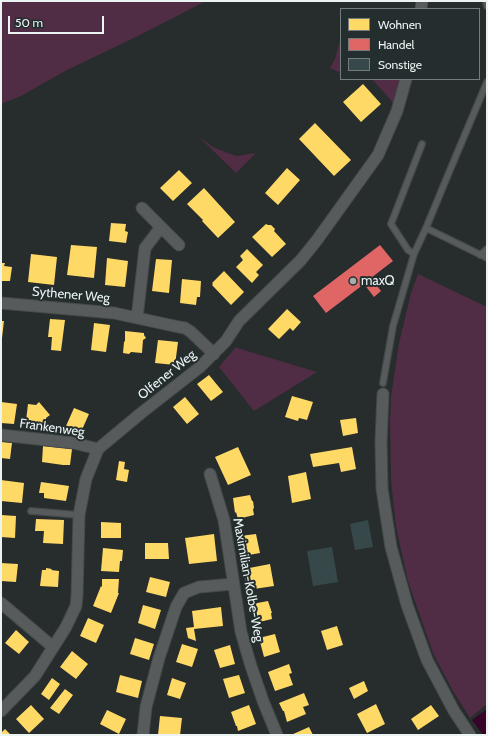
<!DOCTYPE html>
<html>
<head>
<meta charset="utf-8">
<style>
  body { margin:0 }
  #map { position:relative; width:488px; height:736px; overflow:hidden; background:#272c2c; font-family:Cabin,sans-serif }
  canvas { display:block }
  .frame { position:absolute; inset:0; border:2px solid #ecf3f3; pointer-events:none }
  .legend { position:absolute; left:340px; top:8px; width:140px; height:72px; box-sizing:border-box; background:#242e2f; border:1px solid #747d7d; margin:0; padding:5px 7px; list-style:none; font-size:12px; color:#ecf3f3 }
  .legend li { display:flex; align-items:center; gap:8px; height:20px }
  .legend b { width:20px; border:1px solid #747d7d }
  .scale { position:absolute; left:8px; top:16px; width:96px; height:18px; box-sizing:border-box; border:2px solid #ecf3f3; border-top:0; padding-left:5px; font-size:12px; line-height:14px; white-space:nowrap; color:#ecf3f3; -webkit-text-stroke:3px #242e2f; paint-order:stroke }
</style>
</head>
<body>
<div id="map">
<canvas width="488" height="736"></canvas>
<div class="frame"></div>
<ul class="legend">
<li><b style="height:11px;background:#ffd966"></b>Wohnen</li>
<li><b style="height:11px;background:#e06666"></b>Handel</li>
<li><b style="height:11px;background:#364849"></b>Sonstige</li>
</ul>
<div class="scale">50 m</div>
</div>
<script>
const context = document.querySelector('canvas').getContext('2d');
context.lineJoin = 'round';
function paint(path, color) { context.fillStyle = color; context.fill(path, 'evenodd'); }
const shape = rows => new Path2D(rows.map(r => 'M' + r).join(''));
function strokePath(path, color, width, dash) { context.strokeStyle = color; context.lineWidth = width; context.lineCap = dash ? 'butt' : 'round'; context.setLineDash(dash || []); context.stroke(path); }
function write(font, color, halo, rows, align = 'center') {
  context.font = font + ' Cabin,sans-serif'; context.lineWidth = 4; context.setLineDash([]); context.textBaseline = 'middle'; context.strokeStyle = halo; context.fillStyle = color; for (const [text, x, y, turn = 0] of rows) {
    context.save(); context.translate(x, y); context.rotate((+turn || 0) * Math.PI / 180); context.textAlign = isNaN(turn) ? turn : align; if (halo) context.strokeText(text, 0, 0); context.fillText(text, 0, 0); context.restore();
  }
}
paint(shape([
  [1,1,206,1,138,36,65,71,21,96,1,104],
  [341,37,341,70,339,72,330,68,335,59],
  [372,79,401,79,396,106],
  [198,136,213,147,227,153,237,156,256,153,236,173],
  [418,274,487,307,487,704,470,718,453,691,433,653,408,581,396,527,391,480,390,421,391,397,399,343,411,293],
  [236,347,237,348,317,372,254,411,219,367]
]), '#502d45');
paint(shape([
  [487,709,487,735,483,735,472,720]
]), '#35062a');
paint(shape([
  [363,84,381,104,361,122,343,102],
  [315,123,351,160,334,176,299,139],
  [287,168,300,180,278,205,265,193],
  [179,170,192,183,173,201,160,188],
  [204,188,235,222,218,238,202,221,203,220,187,204],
  [111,223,126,224,125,231,128,232,126,243,109,241],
  [266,224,268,225,271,225,275,229,274,231,286,244,272,257,252,237],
  [71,245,97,247,94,278,67,275],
  [247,249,263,265,256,272,259,275,252,283,236,267,243,260,240,256],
  [31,254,57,257,54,285,28,282],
  [107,258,128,261,125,287,105,285],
  [156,259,172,260,169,293,152,291],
  [1,263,5,263,4,266,12,267,10,281,1,281],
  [224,271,244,292,231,305,212,285,213,284,212,283],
  [182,279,201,281,200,297,197,297,196,305,180,303],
  [287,309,301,322,293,331,290,328,279,339,268,329],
  [50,319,65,320,61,351,51,350,52,337,48,337],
  [1,321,4,321,2,338,1,338],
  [94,323,110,325,106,352,91,350],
  [125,331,144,333,144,335,146,338,143,340,142,353,131,352,129,354,123,353,124,342,125,341],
  [158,340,178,342,175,365,155,363],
  [209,375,223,392,211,401,197,384],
  [292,396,313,402,307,420,299,418,298,421,285,417],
  [185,397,199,414,187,424,173,407],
  [1,402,17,404,14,424,1,423],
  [39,402,50,415,46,418,46,423,41,423,40,431,28,429,29,422,26,421,28,404,36,405],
  [74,408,89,414,81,432,66,426],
  [356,418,358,433,343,436,340,420],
  [1,442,12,443,10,459,1,458],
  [43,446,72,449,70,465,63,465,42,462],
  [238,447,251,475,228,485,215,457],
  [352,447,356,469,341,472,339,463,313,467,310,454],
  [119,461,125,462,124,469,129,470,127,482,116,480],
  [306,472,311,499,292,503,288,476],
  [1,480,24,483,22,503,1,501],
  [41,482,69,486,66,501,44,498,44,493,39,493],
  [250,495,252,501,253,501,254,508,253,509,254,515,238,519,236,512,235,513,233,498],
  [1,515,16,516,15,538,1,537],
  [36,519,64,520,63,544,43,543,44,531,35,531],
  [101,522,121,523,121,538,101,538],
  [214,534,217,561,189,564,185,538],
  [256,534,260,553,243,556,240,542,241,542,240,536],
  [145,543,168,543,169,559,145,559],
  [103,548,123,550,122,561,120,561,119,572,101,571],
  [1,563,18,564,16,582,1,581],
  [270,564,274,586,247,590,244,569],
  [46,568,52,569,51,570,59,571,58,587,40,586,42,570,46,570],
  [150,577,170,582,166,597,146,592],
  [102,579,119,579,118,593,119,593,111,613,93,606,101,586,102,587],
  [268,601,272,613,271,613,272,619,255,623,254,616,253,617,252,610,253,610,252,604],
  [143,605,161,610,155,629,138,623],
  [221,607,223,626,194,629,196,641,188,638,186,628,194,627,192,611],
  [88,618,104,625,96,643,80,636],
  [337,626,343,645,327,650,321,631],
  [16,630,29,642,19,654,5,643],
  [275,634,280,652,264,657,259,638],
  [135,638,154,644,149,660,130,654],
  [182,644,198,649,192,667,176,662],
  [230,645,235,664,220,668,214,650],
  [72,651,88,664,76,679,60,667],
  [289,664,292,673,289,674,293,685,275,691,268,672],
  [120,675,142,681,138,698,116,692],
  [239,675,245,693,229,698,223,679],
  [52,678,60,684,49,700,41,694],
  [172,678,186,683,180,699,167,695],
  [364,681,368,691,354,699,349,688],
  [65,689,73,695,59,714,50,708],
  [304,693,309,705,303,707,306,714,287,722,284,711,283,711,279,703],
  [376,704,385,724,367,733,357,714],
  [31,705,44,719,29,733,16,719],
  [249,705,256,724,238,731,237,726,236,726,231,712],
  [431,705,439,716,418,730,411,719],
  [107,710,126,719,119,734,100,724],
  [160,716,182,718,180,735,158,735],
  [309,727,313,735,291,735],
  [5,729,11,735,1,735,1,733]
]), '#ffd966');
paint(shape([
  [380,245,393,261,371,278,381,291,374,297,364,284,326,313,313,296]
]), '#e06666');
paint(shape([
  [368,520,373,547,355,550,350,524],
  [332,547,338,582,313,586,307,551]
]), '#364849');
const lane = shape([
  [486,1,487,6],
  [426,228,487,258],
  [414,254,408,250,391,224,422,144],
  [480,255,487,249],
  [383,383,393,326,414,254,426,228,450,170,487,82],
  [31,511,79,515]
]);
const street = shape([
  [421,9,422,1],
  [142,208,179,245],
  [1,303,114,313,179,327,185,328,191,332,214,354],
  [137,318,145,248,161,227],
  [383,394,381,442,382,489,391,547,407,605,427,660,454,711,470,735],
  [1,435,74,443,98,449],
  [210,474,224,520,241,632,251,666,263,701,277,735],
  [1,603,53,647],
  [1,711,35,676,66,627,76,606,77,596,79,515,86,479,98,449,140,414,200,367,226,341,239,321,301,260,317,240,378,155,397,111,406,79],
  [143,735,146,707,159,658,176,607,184,593,199,587,233,584]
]);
strokePath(lane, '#444949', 8);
strokePath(street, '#444949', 13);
strokePath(lane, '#575b5b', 5.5);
strokePath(street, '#575b5b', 11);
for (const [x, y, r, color] of [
  [353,281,4,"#a7adad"]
]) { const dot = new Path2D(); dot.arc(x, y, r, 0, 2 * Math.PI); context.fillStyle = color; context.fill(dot); strokePath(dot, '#242e2f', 1.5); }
write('13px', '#ecf3f3', '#242e2f', [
  ["maxQ",361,281]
], 'left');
write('13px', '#ecf3f3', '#242e2f', [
  ["Sythener Weg",71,295,5],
  ["Olfener Weg",167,375,-39],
  ["Frankenweg",52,428,8],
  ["Maximilian-Kolbe-Weg",248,580,80]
]);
</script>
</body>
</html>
